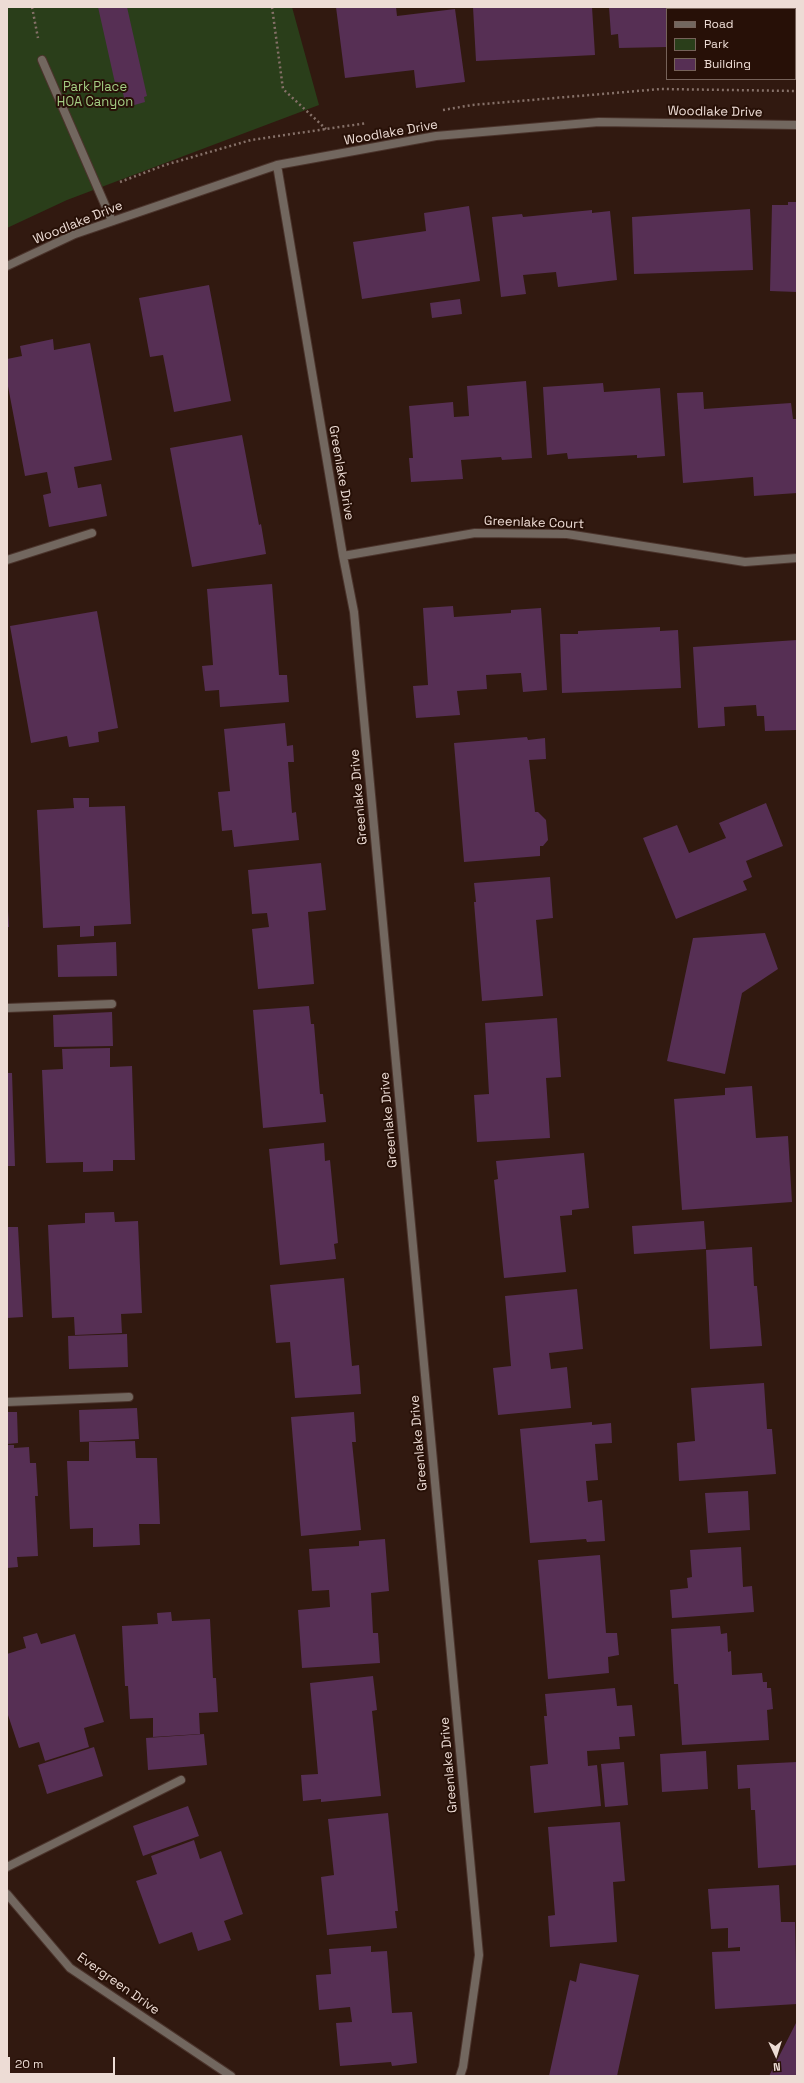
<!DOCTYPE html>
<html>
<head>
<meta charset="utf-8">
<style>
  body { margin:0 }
  #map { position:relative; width:804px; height:2083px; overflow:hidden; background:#311910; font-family:"Space Grotesk",sans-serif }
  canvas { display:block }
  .frame { position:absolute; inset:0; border:8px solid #eddcd5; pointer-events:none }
  .legend { position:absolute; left:666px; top:8px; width:130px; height:72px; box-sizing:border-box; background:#271007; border:1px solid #766259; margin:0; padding:5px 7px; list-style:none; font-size:12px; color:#eddcd5 }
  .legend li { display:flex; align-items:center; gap:8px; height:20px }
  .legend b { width:20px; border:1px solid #766259 }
  .north { position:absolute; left:756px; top:2035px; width:40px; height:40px; -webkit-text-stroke:3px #271007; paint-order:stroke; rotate:176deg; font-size:11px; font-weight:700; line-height:16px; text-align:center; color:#eddcd5 }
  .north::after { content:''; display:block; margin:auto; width:14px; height:18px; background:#eddcd5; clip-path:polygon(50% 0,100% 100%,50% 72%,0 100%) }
  .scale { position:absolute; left:8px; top:2057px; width:107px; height:18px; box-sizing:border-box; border:2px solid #eddcd5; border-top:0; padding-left:5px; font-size:12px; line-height:14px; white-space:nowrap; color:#eddcd5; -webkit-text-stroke:3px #271007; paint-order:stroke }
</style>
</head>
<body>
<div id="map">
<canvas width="804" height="2083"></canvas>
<div class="frame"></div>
<ul class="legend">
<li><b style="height:5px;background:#72675f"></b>Road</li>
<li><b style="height:11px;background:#2a3e1a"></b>Park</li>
<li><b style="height:11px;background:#562f54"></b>Building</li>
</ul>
<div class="north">N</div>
<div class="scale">20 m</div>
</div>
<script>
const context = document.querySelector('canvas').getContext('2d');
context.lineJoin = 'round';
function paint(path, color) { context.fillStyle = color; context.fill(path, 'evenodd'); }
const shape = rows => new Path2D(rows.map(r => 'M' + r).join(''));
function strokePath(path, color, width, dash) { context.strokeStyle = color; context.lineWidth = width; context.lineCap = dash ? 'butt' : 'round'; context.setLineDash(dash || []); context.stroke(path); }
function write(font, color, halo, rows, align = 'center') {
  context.font = font + ' "Space Grotesk",sans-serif'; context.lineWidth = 4; context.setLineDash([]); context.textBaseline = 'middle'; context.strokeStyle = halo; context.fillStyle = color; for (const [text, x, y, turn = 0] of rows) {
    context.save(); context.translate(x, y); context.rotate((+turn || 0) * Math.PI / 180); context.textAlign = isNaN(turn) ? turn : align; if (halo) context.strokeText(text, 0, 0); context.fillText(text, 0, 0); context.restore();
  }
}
paint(shape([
  [7,7,292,7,319,105,67,200,7,228]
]), '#2a3e1a');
paint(shape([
  [98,7,127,7,147,96,144,97,145,102,131,106,129,101,125,101,120,82,115,83],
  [336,7,396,7,397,16,455,9,465,82,416,88,414,70,345,78],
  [473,7,592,7,595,55,476,61],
  [609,7,728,7,728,9,667,9,667,47,619,48,618,34,611,35],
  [747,7,797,7,797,42,795,42,795,9,747,9],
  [788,202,797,202,797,292,770,291,772,205,788,205],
  [469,206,480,281,362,299,353,242,426,231,424,213],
  [750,209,753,270,634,274,632,217],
  [592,210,592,213,610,211,617,280,558,287,556,272,523,275,526,294,501,297,492,217,522,214,523,217],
  [209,285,231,401,174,412,163,355,150,357,139,298],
  [460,299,462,314,432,318,430,303],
  [53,339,54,350,90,343,112,460,74,467,78,488,101,484,107,516,49,527,43,495,51,493,47,472,25,476,7,381,7,359,22,356,20,346],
  [526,381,532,458,502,460,501,457,461,460,463,479,411,482,409,458,413,458,409,406,453,402,454,417,469,416,467,386],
  [603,383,604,392,660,388,665,456,637,458,637,455,568,459,567,453,547,455,543,387],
  [703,392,704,409,791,403,793,419,796,419,797,431,797,493,754,496,753,477,683,483,677,393],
  [242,435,259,525,261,524,266,554,192,567,170,448],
  [272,584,279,675,287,675,289,702,220,707,219,690,205,691,202,666,213,665,207,589],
  [453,606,454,617,511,613,511,610,541,608,547,690,523,692,521,673,486,675,487,689,457,691,460,715,416,718,413,686,428,685,423,608],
  [97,611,118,728,98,732,99,742,69,747,67,736,31,743,10,626],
  [660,627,660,631,678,630,681,688,562,693,560,634,578,634,578,631],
  [797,640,797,730,765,731,764,716,757,716,756,705,724,707,725,726,698,728,693,647],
  [285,723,287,746,293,745,294,762,288,762,292,813,296,812,299,840,234,847,232,830,222,831,218,792,230,791,224,729],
  [527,737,528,740,545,738,546,759,529,760,535,812,538,812,546,820,548,840,543,846,540,846,540,856,464,862,454,743],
  [73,798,89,798,89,807,125,806,131,924,94,926,94,936,80,937,80,926,43,928,37,810,74,808],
  [766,803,783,846,746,861,752,877,743,881,747,890,676,919,643,838,677,825,689,853,726,838,719,823],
  [321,863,326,910,308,912,314,984,258,989,252,929,269,927,267,913,252,914,248,870],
  [550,877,553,918,536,920,543,996,482,1001,474,902,476,902,474,883],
  [7,911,8,911,9,927,7,927],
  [765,933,778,969,742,993,725,1074,667,1061,693,938],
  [116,942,117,976,58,977,57,945],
  [309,1006,311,1024,314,1024,320,1094,323,1094,326,1122,263,1128,253,1010],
  [112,1012,113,1046,54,1047,53,1015],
  [557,1018,561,1077,546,1078,550,1138,477,1142,474,1095,489,1094,485,1023],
  [110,1048,110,1067,132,1066,135,1160,113,1160,113,1171,83,1172,83,1162,46,1163,42,1070,63,1069,62,1049],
  [7,1073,12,1073,15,1166,7,1166],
  [752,1086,756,1138,788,1136,792,1202,682,1210,674,1099,725,1095,725,1088],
  [324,1143,325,1161,330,1160,338,1243,334,1244,336,1259,280,1265,269,1149],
  [584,1153,589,1208,572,1210,572,1215,560,1216,566,1272,504,1278,494,1180,498,1179,496,1161],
  [114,1212,115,1222,138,1221,142,1313,121,1314,122,1333,75,1335,74,1317,52,1318,48,1225,85,1223,85,1213],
  [704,1221,706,1249,634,1254,632,1226],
  [7,1227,18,1227,23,1317,7,1318],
  [752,1247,754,1286,757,1286,762,1346,710,1349,706,1250],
  [344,1278,352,1366,359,1365,361,1394,295,1398,290,1342,276,1343,270,1285],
  [577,1289,583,1349,549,1353,551,1369,567,1367,571,1408,498,1415,493,1368,511,1366,505,1296],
  [127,1334,128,1367,69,1369,68,1336],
  [764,1383,767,1429,772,1429,776,1474,679,1481,677,1443,695,1441,691,1388],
  [137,1408,139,1439,80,1442,79,1410],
  [7,1412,17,1412,18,1443,7,1444],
  [354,1412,356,1442,352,1442,361,1530,301,1536,291,1417],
  [592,1422,592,1425,611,1423,612,1443,595,1444,598,1480,586,1481,588,1502,602,1500,605,1541,587,1542,586,1539,530,1543,520,1429],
  [135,1441,136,1458,157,1458,160,1524,139,1524,140,1545,93,1547,93,1528,70,1529,67,1461,89,1461,89,1442],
  [7,1445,14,1445,14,1448,29,1447,30,1463,36,1463,38,1496,35,1496,38,1556,17,1557,18,1567,7,1568],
  [748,1491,750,1530,708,1533,705,1493],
  [385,1539,389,1591,371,1593,373,1633,378,1633,380,1663,302,1668,298,1610,330,1607,329,1590,312,1591,309,1549,359,1546,359,1541],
  [741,1547,743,1587,752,1586,754,1612,672,1618,670,1590,688,1588,687,1578,692,1577,690,1550],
  [600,1555,606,1633,617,1633,619,1655,608,1657,609,1673,548,1679,538,1560],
  [171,1612,172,1621,210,1619,213,1678,216,1678,218,1712,199,1713,200,1734,153,1737,153,1718,130,1719,128,1686,125,1686,122,1626,158,1624,157,1613],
  [720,1626,721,1634,727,1633,728,1652,731,1651,732,1675,762,1673,763,1682,767,1682,767,1688,771,1688,773,1709,767,1710,769,1740,682,1745,678,1684,674,1684,671,1629],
  [37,1633,41,1644,75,1634,104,1722,84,1728,89,1747,45,1761,39,1742,19,1748,7,1712,7,1654,26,1648,23,1637],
  [373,1676,377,1710,372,1711,381,1796,321,1802,321,1799,303,1801,301,1775,318,1774,310,1683],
  [615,1688,617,1706,632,1705,635,1736,619,1737,620,1749,587,1751,588,1766,597,1765,601,1806,534,1813,530,1766,548,1764,544,1716,547,1716,545,1694],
  [204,1734,207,1765,148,1770,146,1738],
  [94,1747,103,1776,47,1794,38,1765],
  [706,1751,708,1789,662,1792,660,1754],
  [624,1762,628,1805,605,1807,601,1764],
  [797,1762,797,1865,758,1868,755,1810,751,1810,750,1788,738,1789,737,1765],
  [188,1806,199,1836,143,1856,133,1826],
  [388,1813,398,1911,395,1911,397,1928,327,1935,321,1877,334,1875,328,1819],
  [620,1822,625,1881,613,1882,617,1942,550,1947,548,1916,555,1915,548,1827],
  [194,1840,200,1859,221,1851,243,1914,224,1921,231,1940,198,1951,192,1932,159,1944,136,1881,157,1874,151,1856],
  [779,1885,781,1922,795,1922,797,2004,715,2009,712,1952,740,1951,740,1947,728,1948,728,1928,711,1929,708,1889],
  [371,1946,371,1952,387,1951,392,2013,412,2012,417,2063,392,2066,391,2062,340,2066,336,2023,352,2022,350,2007,319,2010,316,1975,331,1974,329,1949],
  [580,1963,639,1975,617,2076,549,2076,570,1980,576,1982],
  [796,2023,797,2076,769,2076]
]), '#562f54');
const lane = shape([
  [42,60,112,221],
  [7,560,92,533],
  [7,1008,112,1004],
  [7,1402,129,1397],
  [7,1867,181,1780]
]);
const street = shape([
  [277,165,343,556,354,612,479,1955,463,2067,460,2076],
  [7,266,75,234,277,165,436,136,599,122,797,125],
  [343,556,475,533,567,534,745,562,797,558],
  [7,1894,70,1968,231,2076]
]);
strokePath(lane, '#4b342c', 10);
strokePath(street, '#4b342c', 10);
strokePath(shape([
  [32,7,38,38],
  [272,7,283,89,326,129],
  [443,110,472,105,661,89,797,91],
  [120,182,165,165,251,140,367,123]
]), '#867169', 2.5, [2, 3]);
strokePath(lane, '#72675f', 8);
strokePath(street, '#72675f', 8);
write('13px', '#a4ce84', '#271007', [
  ["Park Place",95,87],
  ["HOA Canyon",95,102]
]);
write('13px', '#eddcd5', '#271007', [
  ["Woodlake Drive",715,112,1],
  ["Woodlake Drive",391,133,-10],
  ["Woodlake Drive",78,223,-22],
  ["Greenlake Drive",341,473,80],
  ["Greenlake Court",534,523,2],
  ["Greenlake Drive",359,797,-95],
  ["Greenlake Drive",389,1120,-95],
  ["Greenlake Drive",419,1443,-95],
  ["Greenlake Drive",449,1765,-95],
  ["Evergreen Drive",118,1984,35]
]);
</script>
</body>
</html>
